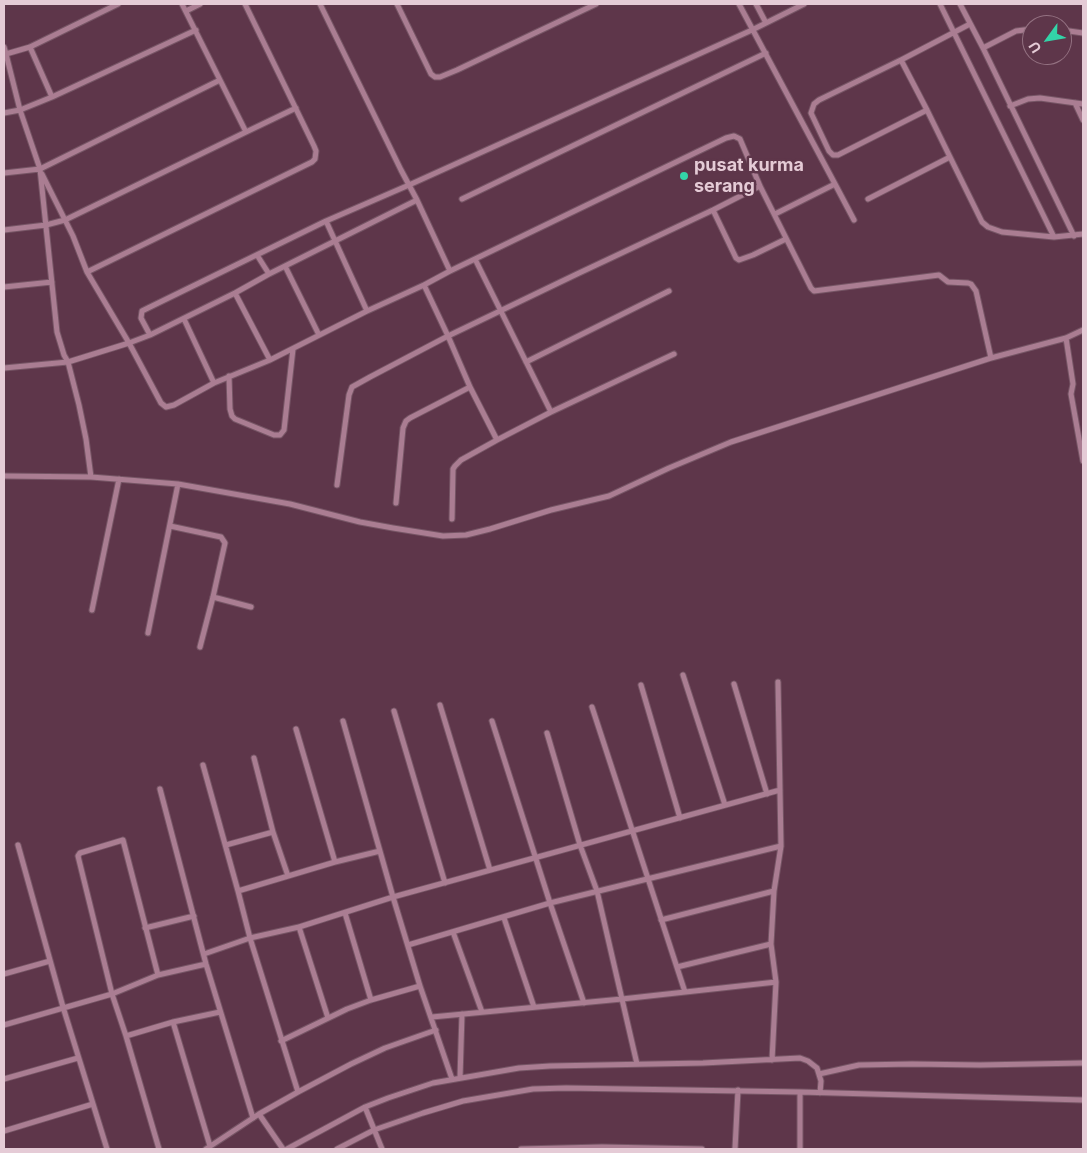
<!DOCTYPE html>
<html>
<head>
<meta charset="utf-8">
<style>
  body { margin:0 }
  #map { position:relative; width:1087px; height:1153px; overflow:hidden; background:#5e364a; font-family:Inter,sans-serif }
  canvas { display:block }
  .frame { position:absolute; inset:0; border:5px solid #e5cbd6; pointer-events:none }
  .north { position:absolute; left:1022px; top:15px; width:50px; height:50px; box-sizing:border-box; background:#5e364a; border:1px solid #947282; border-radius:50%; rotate:238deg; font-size:14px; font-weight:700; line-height:20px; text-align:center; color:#e5cbd6 }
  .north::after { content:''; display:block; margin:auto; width:18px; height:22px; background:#33d4a8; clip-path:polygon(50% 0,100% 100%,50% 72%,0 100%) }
</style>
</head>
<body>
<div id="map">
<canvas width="1087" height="1153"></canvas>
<div class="frame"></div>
<div class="north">U</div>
</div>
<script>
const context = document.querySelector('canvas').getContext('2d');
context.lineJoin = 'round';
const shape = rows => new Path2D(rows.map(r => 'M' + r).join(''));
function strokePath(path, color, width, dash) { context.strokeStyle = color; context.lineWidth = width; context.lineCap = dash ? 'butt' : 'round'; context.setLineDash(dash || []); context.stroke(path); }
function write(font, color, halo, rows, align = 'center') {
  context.font = font + ' Inter,sans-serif'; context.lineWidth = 5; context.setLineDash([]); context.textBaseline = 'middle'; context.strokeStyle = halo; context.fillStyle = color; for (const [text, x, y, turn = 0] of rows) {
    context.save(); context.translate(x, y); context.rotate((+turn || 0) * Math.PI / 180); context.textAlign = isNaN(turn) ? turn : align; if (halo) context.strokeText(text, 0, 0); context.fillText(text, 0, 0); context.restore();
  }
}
const minor = shape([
  [320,4,401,170,417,200,450,271,424,285,448,336,370,377,352,387,349,395,337,485],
  [397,4,431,74,435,77,440,77,457,70,596,4],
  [739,4,835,184,775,214],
  [756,4,766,23],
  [940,4,1054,237,1083,234],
  [960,4,983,48,1074,236],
  [186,11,200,4],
  [1062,30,1083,33],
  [4,47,6,54,20,110,52,97,30,47,6,54,4,54],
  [30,47,118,4],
  [983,48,1016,31,1032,29],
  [901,60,970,24],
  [52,97,196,30],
  [1075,103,1083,120],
  [1010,106,1028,99,1040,98,1083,104],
  [927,110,838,155,833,155,829,151,811,113,814,104,819,100,901,60,927,110,950,157,982,222,988,227,1002,232,1054,237],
  [4,113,20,110,40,169,57,332,64,355,68,362,79,405,86,439,91,477,178,484,290,504,360,522,393,528,443,536,466,535,490,529,551,510,609,496,669,468,731,442,991,358,1066,338,1083,330],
  [246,132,296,108],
  [4,173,40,169,220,80],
  [42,174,73,236,87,272,129,343,161,403,166,407,174,405,214,383,270,360,367,311,424,285],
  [835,184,854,220],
  [462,199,766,53],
  [868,199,950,157],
  [713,210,736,258,739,260,753,255,786,239],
  [326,221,367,311],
  [4,230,46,225,65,220,246,132,182,4],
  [257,255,269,274],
  [475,259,551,412,497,440],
  [285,266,319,335],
  [450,271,726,138,734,136,740,139,760,186,811,288,814,291,939,275,948,282,968,283,971,284,976,291,991,358],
  [87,272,312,162,315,159,316,151,314,146,245,4],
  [4,287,52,282],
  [235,293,270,360],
  [184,319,214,383],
  [150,335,141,318,142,311,148,308,326,221,409,185,752,30,804,4],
  [1066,338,1073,384,1071,394,1083,461],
  [526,362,669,291],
  [4,368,68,362,129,343,150,335,235,293,269,274,417,200],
  [229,376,230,409,232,416,235,419,274,435,280,435,284,430,293,349],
  [551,412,674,354],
  [4,476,91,477],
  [396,503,403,428,406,421,410,418,470,387,448,336,577,274,713,210,760,186],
  [452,519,453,469,455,466,461,460,497,440,470,387],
  [170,526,221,537,225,543,213,597,200,647],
  [213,597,251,607],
  [92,610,119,479],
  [148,633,178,484],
  [683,675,725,805],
  [734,684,767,794],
  [641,685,680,818],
  [440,705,490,870],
  [592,707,685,992],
  [394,711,445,883],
  [343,721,393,897,420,986,452,1079],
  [492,721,550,903,584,1003],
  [296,729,335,862],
  [547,733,580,845,597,891,637,1064],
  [254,758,273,832,288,876],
  [203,765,238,891,250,938,299,927,393,897,780,790],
  [160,789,206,964,253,1118],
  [18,845,63,1007,107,1149],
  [226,845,273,832],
  [238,891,335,862,380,851],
  [345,913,371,1000],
  [504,918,534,1007],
  [661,920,774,891],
  [299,927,328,1018],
  [145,928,194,916],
  [453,932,482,1012],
  [408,945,550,903,781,846],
  [204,954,250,938,298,1092],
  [677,967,771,944],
  [4,974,50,961],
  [158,975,123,840,80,853,78,856,112,994,126,1036,159,1149],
  [432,1017,622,999,776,982],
  [173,1022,210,1146],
  [4,1025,112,994,158,975,206,964],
  [126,1036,173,1022,220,1012],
  [281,1041,347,1009,371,1000,420,986],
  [772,1060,776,982,771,944,774,891,781,846,778,682],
  [819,1074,859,1065,912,1064,980,1065,1083,1063],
  [460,1078,462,1014],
  [4,1079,78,1058],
  [365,1107,388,1098,433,1083,519,1068,550,1066,703,1063,800,1058,808,1061,817,1068,821,1081,820,1093],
  [259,1114,283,1149],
  [4,1131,93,1104],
  [206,1149,259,1114,298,1092,351,1064,385,1048,436,1030],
  [287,1149,365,1107,382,1149],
  [337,1149,374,1130,423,1113,463,1101,533,1089,566,1088,800,1092,1083,1100],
  [521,1149,602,1147,702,1149],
  [735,1149,738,1090],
  [800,1149,800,1092]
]);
strokePath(minor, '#765565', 7);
strokePath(minor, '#aa7d92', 5);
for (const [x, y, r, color] of [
  [684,176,5,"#33d4a8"]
]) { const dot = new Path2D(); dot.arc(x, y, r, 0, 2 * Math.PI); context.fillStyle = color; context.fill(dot); strokePath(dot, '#5e364a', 2); }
write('bold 18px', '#e5cbd6', '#5e364a', [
  ["pusat kurma",694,166],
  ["serang",694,187]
], 'left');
</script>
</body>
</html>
